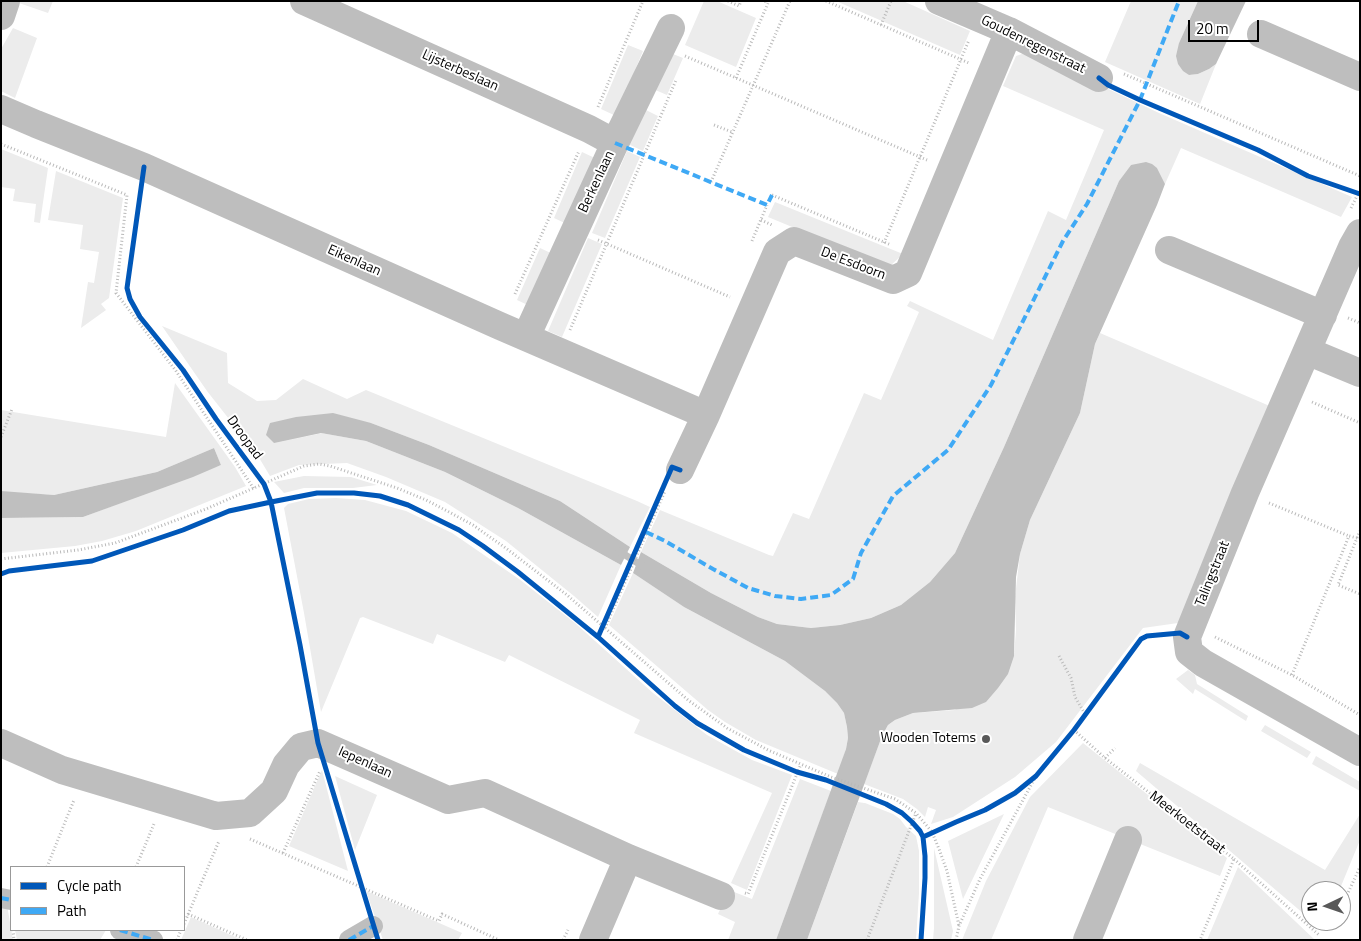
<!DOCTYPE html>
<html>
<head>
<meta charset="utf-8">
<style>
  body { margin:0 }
  #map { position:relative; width:1361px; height:941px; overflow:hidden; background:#fff; font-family:"Titillium Web",sans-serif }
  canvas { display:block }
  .frame { position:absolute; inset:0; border:2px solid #000; pointer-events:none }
  .legend { position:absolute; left:10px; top:866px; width:175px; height:65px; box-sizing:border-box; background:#fff; border:1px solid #999; margin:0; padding:6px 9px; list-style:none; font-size:15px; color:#000 }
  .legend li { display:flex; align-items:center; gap:10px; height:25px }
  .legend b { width:25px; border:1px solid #999 }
  .north { position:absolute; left:1301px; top:881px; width:50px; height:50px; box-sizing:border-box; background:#fff; border:1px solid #999; border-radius:50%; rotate:267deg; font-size:14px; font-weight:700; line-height:20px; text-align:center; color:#000 }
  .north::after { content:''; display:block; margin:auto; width:18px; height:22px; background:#595959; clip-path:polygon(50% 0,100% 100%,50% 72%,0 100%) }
  .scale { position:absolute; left:1188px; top:20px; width:71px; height:22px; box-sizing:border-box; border:2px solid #000; border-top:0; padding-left:6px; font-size:15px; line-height:18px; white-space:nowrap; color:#000; -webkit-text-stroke:4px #fff; paint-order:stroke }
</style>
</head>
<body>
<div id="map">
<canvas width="1361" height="941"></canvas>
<div class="frame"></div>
<ul class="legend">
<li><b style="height:6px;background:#0057b8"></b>Cycle path</li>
<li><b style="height:6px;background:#3fa9f5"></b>Path</li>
</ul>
<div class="north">N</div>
<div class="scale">20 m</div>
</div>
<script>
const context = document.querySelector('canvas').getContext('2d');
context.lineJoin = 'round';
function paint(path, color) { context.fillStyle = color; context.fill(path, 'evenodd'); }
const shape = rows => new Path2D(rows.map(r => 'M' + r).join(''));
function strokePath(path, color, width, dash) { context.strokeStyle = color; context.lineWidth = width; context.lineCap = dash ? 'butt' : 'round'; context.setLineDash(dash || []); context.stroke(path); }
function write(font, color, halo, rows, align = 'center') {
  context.font = font + ' "Titillium Web",sans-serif'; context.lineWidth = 4; context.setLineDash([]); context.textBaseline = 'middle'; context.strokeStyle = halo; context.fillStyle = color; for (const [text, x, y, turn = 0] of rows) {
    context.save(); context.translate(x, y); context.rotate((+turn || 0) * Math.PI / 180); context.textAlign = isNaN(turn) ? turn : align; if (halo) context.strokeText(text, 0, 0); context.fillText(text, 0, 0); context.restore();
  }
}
paint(shape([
  [19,1,53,1,48,13,19,3],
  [704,1,717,1,756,18,736,67,685,45],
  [836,1,903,1,970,31,960,55],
  [1131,1,1198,1,1179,43,1189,75,1198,74,1209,69,1216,64,1200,104,1105,62],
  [13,28,37,38,15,98,1,91,1,49],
  [628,45,643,51,616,116,601,109],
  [668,52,683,58,667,95,653,89],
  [1022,54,1027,55,1100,85,1159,113,1352,197,1341,217,1181,148,1165,184,1157,168,1131,165,1119,181,1004,447,955,553,930,582,901,605,871,618,840,625,811,628,777,624,758,617,711,593,641,552,660,510,769,555,773,556,793,513,809,519,864,393,881,400,919,312,907,306,910,301,993,340,1048,211,1066,220,1104,130,1003,86,1016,56],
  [644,109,658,116,643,151,628,144],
  [1,149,48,168,40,223,34,222,36,204,13,201,15,189,1,187],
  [627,151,640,157,605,238,592,233],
  [582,152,597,159,569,225,554,218],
  [56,171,123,198,109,298,101,304,106,310,81,328,88,282,94,283,99,252,80,249,83,225,48,220],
  [775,202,903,254,889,267,768,217],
  [588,238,602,244,562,337,548,331],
  [540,248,555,255,532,307,517,300],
  [162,326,227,353,228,383,257,401,276,400,303,379,347,399,366,390,637,501,650,507,630,547,560,501,429,445,371,423,274,443,321,433,366,441,445,472,518,508,621,565,598,617,574,596,506,541,445,502,386,477,347,463,299,465,270,476,258,456,207,391],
  [1100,333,1272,407,1178,623,1143,628,1056,742,1015,777,953,817,931,824,936,810,928,807,925,817,917,809,903,799,864,784,882,736,888,725,895,720,913,713,955,710,1014,656,1016,630,1015,597,1020,554,1030,520,1080,413,1095,344],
  [175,383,235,467,246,486,136,531,102,541,75,546,1,553,1,518,83,517,221,465,214,448,157,472,54,495,5,492,1,491,1,410,166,437],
  [304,476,351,477,377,485,353,488,304,488,284,493,274,482],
  [336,498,365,500,406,511,452,533,519,579,575,623,653,693,707,735,752,760,792,775,747,890,731,883,772,793,634,733,640,720,509,655,505,662,437,634,433,644,363,617,360,618,321,712,304,613,284,508,288,504,309,499],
  [633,573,684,607,785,661,825,691,837,703,844,713,847,727,848,738,846,749,838,774,756,740,725,722,708,710,609,625],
  [1188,670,1195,675,1197,684,1248,716,1246,721,1195,689,1193,694,1176,679],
  [1265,725,1311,752,1307,758,1261,731],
  [1083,743,1227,858,1220,876,1048,807,991,940,962,940,986,881,1030,797],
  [1316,756,1360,782,1360,791,1312,764],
  [1140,763,1325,870,1360,814,1360,840,1339,891,1311,891,1311,920,1136,771],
  [322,770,348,871,289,846],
  [335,776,377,795,355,850],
  [800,779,831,791,776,940,728,940,735,922,718,914,729,890,752,899],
  [858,802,864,803,865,803,893,814,900,819,906,827,916,836,919,851,919,893,916,940,807,940],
  [1004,814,963,899,948,841],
  [934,848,953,931,951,940,933,940,934,928],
  [1238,867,1315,940,1207,940],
  [366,891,462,933,458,940,383,940],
  [1,904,7,905,13,940,1,940],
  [191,917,242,940,181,940],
  [15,930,106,930,100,940,17,940]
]), '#ececec');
paint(shape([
  [1198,1,1246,1,1216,64,1209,69,1198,74,1189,75,1183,71,1178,64,1176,56,1179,43],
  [1146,162,1152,164,1157,168,1165,184,1157,205,1095,344,1080,413,1030,520,1020,554,1016,577,1014,656,1008,674,998,688,986,702,972,708,913,713,895,720,888,725,882,736,807,940,776,940,846,749,848,738,847,727,844,713,837,703,825,691,785,661,684,607,633,573,641,552,711,593,758,617,777,624,811,628,840,625,871,618,901,605,930,582,955,553,1004,447,1119,181,1131,165],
  [333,413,371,423,429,445,560,501,630,547,621,565,518,508,445,472,366,441,321,433,274,443,266,435,270,423,296,417],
  [214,448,221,465,193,477,83,517,1,518,1,491,54,495,157,472]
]), '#bfbfbf');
strokePath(shape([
  [619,551,644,567]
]), '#bfbfbf', 7);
strokePath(shape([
  [728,1,739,6,741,1],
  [826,1,969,63],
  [881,25,891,1],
  [685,56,927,160],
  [1124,74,1360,176],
  [736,78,768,3,764,1],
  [598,107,643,1],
  [714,125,732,132],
  [1,144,127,195,116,293,176,371,254,489],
  [711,182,790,1],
  [772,195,891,245],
  [1351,208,1360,190],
  [761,220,772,225],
  [598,240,730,297],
  [752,241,767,205],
  [884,243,969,40],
  [515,294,579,151],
  [1348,318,1360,323],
  [570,330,676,80],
  [1312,402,1360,423],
  [1,437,12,409],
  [1269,503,1349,536],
  [1357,538,1360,531],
  [1,559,78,550,115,543,206,509,304,466,319,464,330,466,397,488,426,500,449,512,473,525,507,549,567,595,688,700,727,728,768,750,831,777,895,799,916,813,932,832,939,849,947,871,959,926],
  [605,628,665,491],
  [1215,637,1292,675,1360,715],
  [1059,656,1071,678,1075,697,1085,714],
  [1292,675,1349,536,1357,538,1338,585,1360,594],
  [1074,730,1105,758,1234,859,1200,940],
  [1105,758,1115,748],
  [250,839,439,921,442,914,499,940],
  [283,853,320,771],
  [1234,859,1319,935],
  [47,867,74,800],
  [136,867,154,824],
  [745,893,748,894,801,764],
  [1341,908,1360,867],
  [188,914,247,940],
  [184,924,219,841],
  [13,930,14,940],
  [177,940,181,930],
  [563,940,568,930],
  [867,940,916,813],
  [956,940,959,926,980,879,1036,776]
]), '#b9b9b9', 3, [1, 2.5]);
strokePath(shape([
  [1,898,11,900],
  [120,930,153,940],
  [349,940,373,926]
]), '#bebebe', 20);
strokePath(shape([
  [304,1,589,129,615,143],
  [939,1,1009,31,1099,78],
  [1,16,6,1],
  [1261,34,1360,77],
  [1,109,36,124,144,167,500,326,706,415],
  [1360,233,1352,247,1245,493,1187,637,1189,652,1203,663,1360,752],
  [1169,250,1323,315],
  [526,337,615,143,671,28],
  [1307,351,1360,373],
  [680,470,706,415,777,252,794,241,893,280,908,273,1009,31],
  [1,743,62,770,216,816,250,813,274,791,286,765,301,747,318,743,448,800,485,793,628,858,721,896],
  [593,940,628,858],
  [1087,940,1128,840]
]), '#bebebe', 28);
strokePath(shape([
  [615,143,767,205,772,195],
  [646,532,665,541,713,569,748,588,775,596,801,599,831,595,853,579,861,553,893,496,948,450,991,385,1063,241,1087,204,1140,100,1179,1],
  [1,898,11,900],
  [120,930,153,940],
  [349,940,373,926]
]), '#3fa9f5', 4, [8, 4]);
strokePath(shape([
  [1099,78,1108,85,1140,100,1258,150,1308,176,1360,194],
  [144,167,127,288,130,299,140,317,183,370,216,419,264,484,271,502,300,645,318,743,378,940],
  [1,574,9,571,92,561,183,530,229,511,271,502,317,493,354,493,380,496,408,505,459,530,483,546,518,572,598,637,675,706,697,723,744,750,797,772,826,780,886,804,902,813,912,822,920,831,923,837,925,856,925,878,921,940],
  [598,637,672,467,680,470],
  [923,837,956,822,985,810,1015,793,1036,776,1074,730,1141,639,1147,636,1180,633,1187,637]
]), '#0057b8', 5);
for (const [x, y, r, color] of [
  [986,739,5,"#595959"]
]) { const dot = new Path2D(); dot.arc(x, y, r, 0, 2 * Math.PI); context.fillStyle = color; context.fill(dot); strokePath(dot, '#fff', 2); }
write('14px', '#000', '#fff', [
  ["Goudenregenstraat",1033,45,26],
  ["Lijsterbeslaan",460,71,24],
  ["Berkenlaan",597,182,-65],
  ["Eikenlaan",354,261,24],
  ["De Esdoorn",853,264,21],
  ["Droopad",244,438,54],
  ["Talingstraat",1213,574,-68],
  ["Iepenlaan",365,763,24],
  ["Meerkoetstraat",1187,823,38]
]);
write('14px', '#000', '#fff', [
  ["Wooden Totems",976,739]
], 'right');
</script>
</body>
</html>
